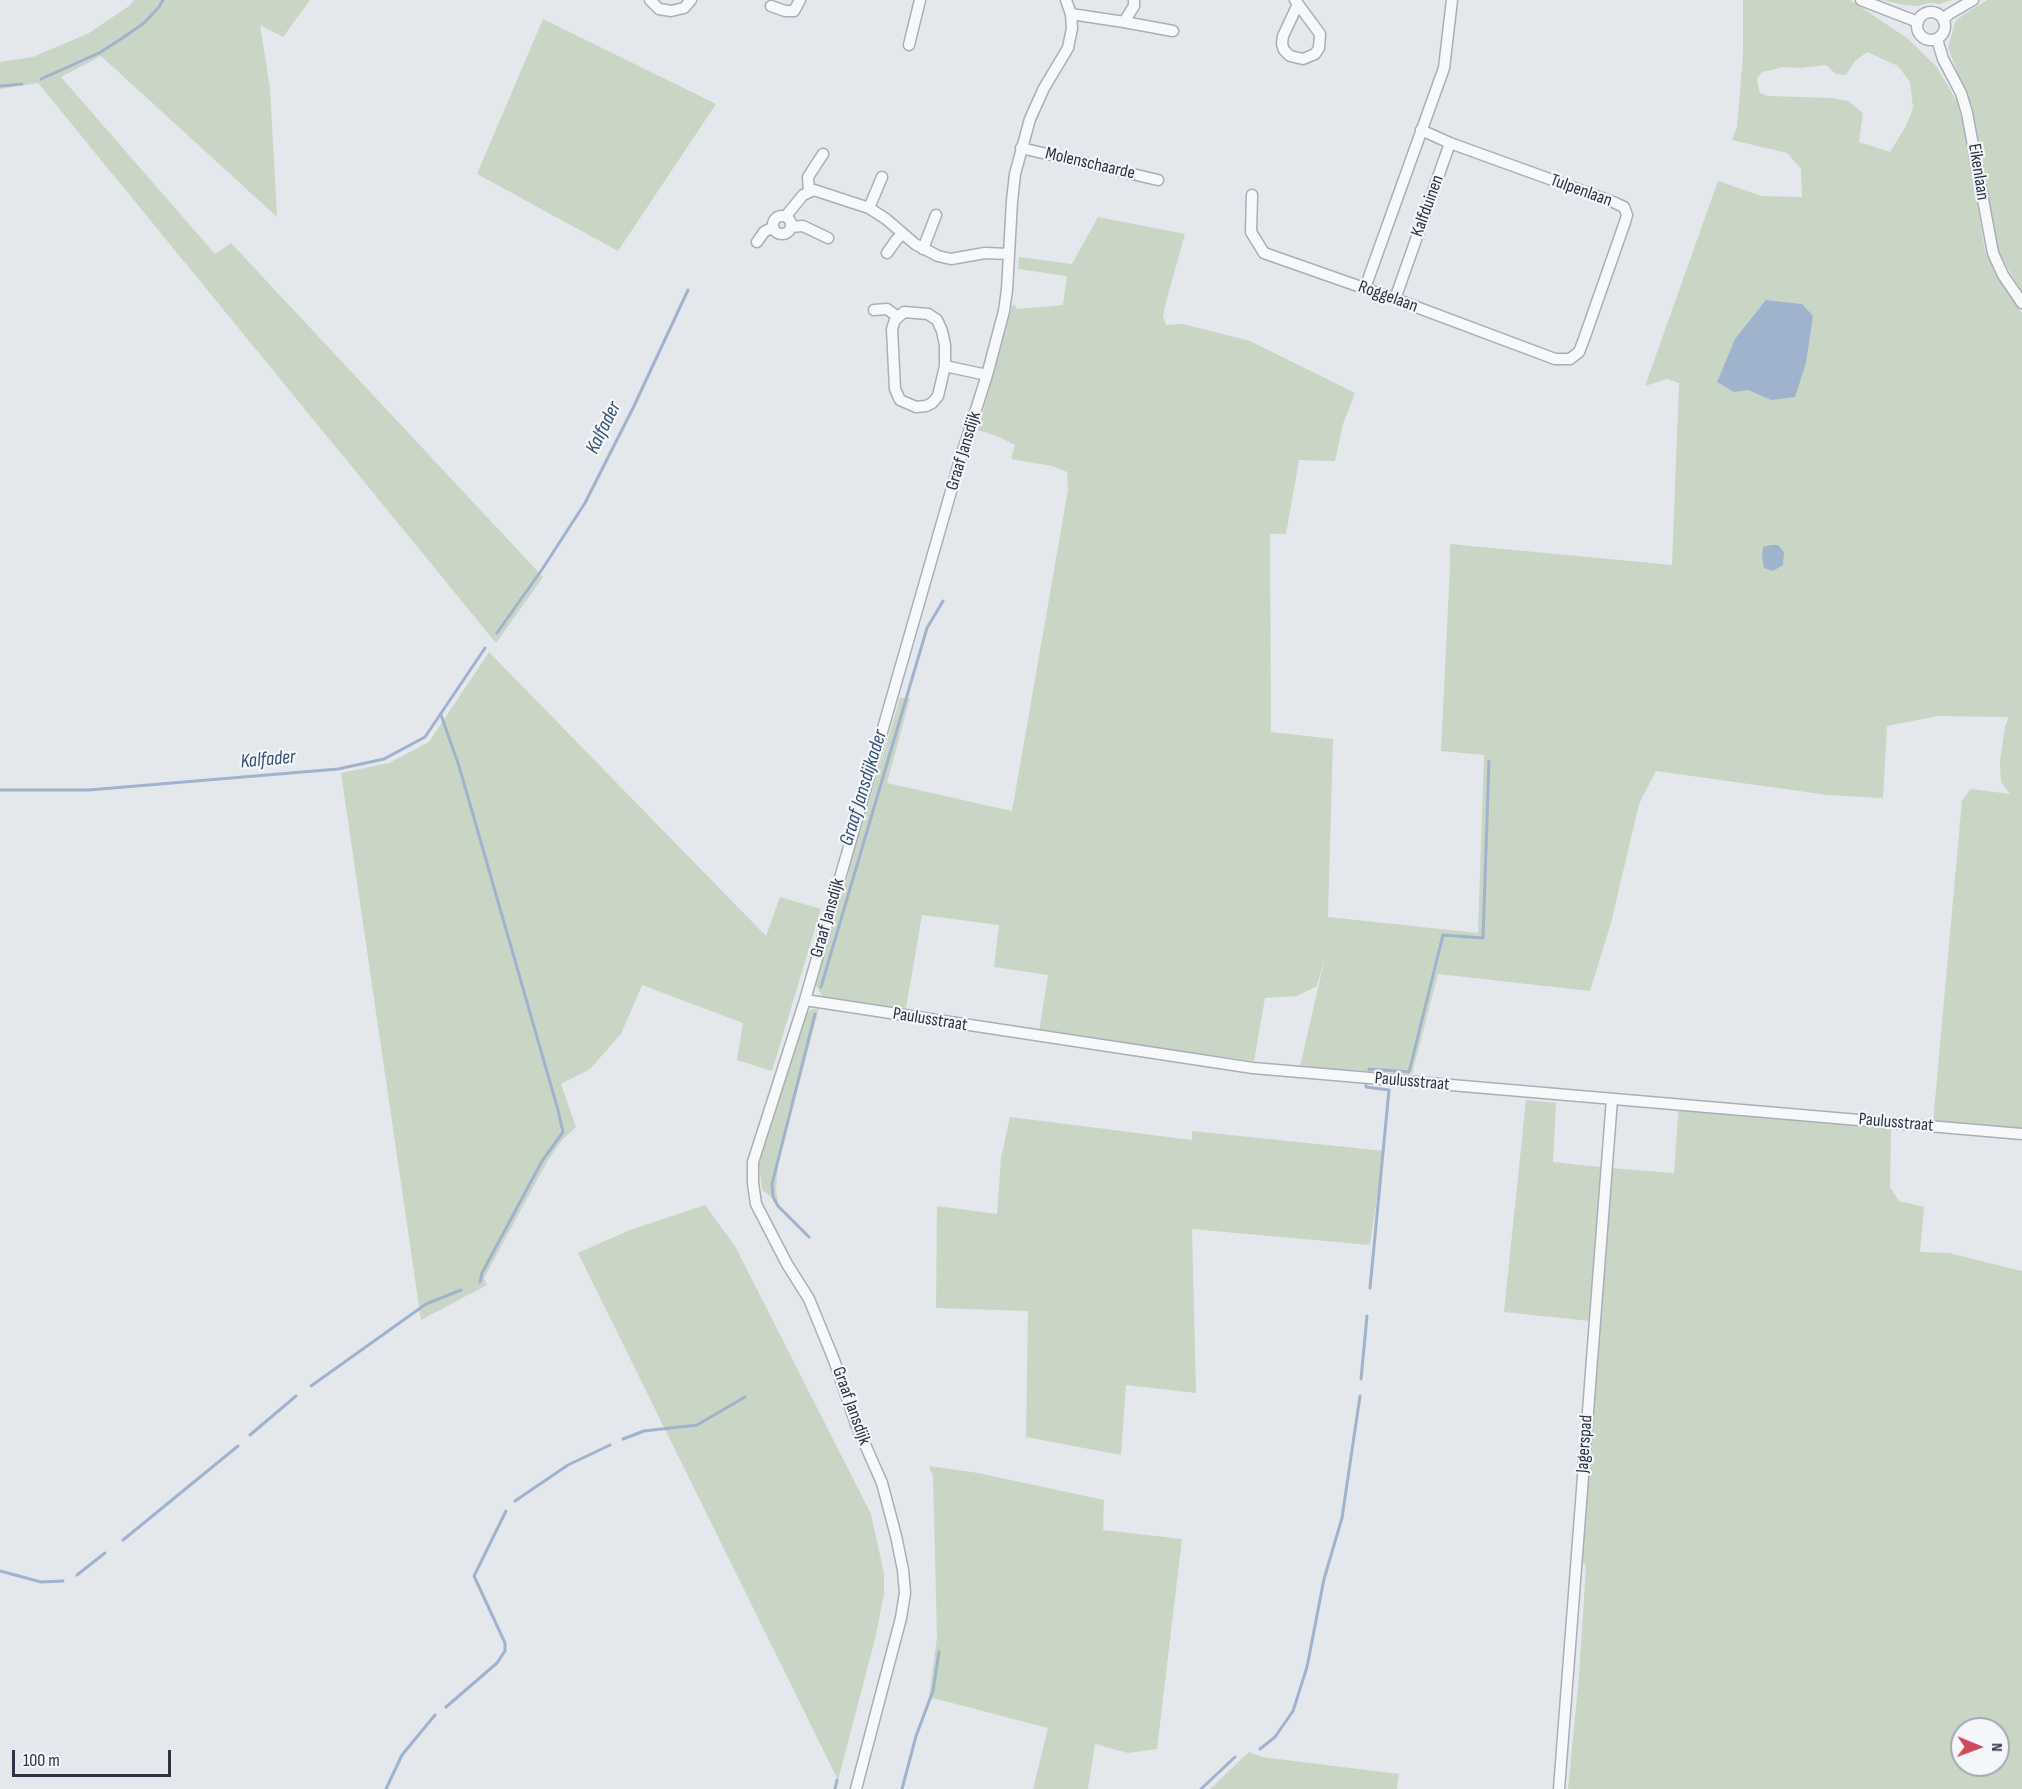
<!DOCTYPE html>
<html>
<head>
<meta charset="utf-8">
<style>
  body { margin:0 }
  #map { position:relative; width:2022px; height:1789px; overflow:hidden; background:#e4e7ec; font-family:"Sofia Sans Condensed",sans-serif }
  canvas { display:block }
  .north { position:absolute; left:1950px; top:1717px; width:60px; height:60px; box-sizing:border-box; background:#f4f6f9; border:2px solid #a4a8b1; border-radius:50%; rotate:91deg; font-size:16px; font-weight:700; line-height:24px; text-align:center; color:#2b3445 }
  .north::after { content:''; display:block; margin:auto; width:21px; height:27px; background:#d1495b; clip-path:polygon(50% 0,100% 100%,50% 72%,0 100%) }
  .scale { position:absolute; left:12px; top:1750px; width:159px; height:27px; box-sizing:border-box; border:3px solid #2b3445; border-top:0; padding-left:8px; font-size:18px; line-height:21px; white-space:nowrap; color:#2b3445; -webkit-text-stroke:4px #f4f6f9; paint-order:stroke }
</style>
</head>
<body>
<div id="map">
<canvas width="2022" height="1789"></canvas>
<div class="north">N</div>
<div class="scale">100 m</div>
</div>
<script>
const context = document.querySelector('canvas').getContext('2d');
context.lineJoin = 'round';
function paint(path, color) { context.fillStyle = color; context.fill(path, 'evenodd'); }
const shape = rows => new Path2D(rows.map(r => 'M' + r).join(''));
function strokePath(path, color, width, dash) { context.strokeStyle = color; context.lineWidth = width; context.lineCap = dash ? 'butt' : 'round'; context.setLineDash(dash || []); context.stroke(path); }
function write(font, color, halo, rows, align = 'center') {
  context.font = font + ' "Sofia Sans Condensed",sans-serif'; context.lineWidth = 4.5; context.setLineDash([]); context.textBaseline = 'middle'; context.strokeStyle = halo; context.fillStyle = color; for (const [text, x, y, turn = 0] of rows) {
    context.save(); context.translate(x, y); context.rotate((+turn || 0) * Math.PI / 180); context.textAlign = isNaN(turn) ? turn : align; if (halo) context.strokeText(text, 0, 0); context.fillText(text, 0, 0); context.restore();
  }
}
paint(shape([
  [134,0,310,0,283,37,260,25,270,88,277,217,101,56,61,77,215,254,231,243,543,577,496,643,38,83,0,89,0,62,33,57,89,33,129,6],
  [1743,0,1850,0,1907,38,1936,66,1958,103,1966,138,1985,251,1997,276,2022,313,2022,1130,1933,1123,1962,800,1971,789,2010,794,2001,782,2000,761,2005,727,2009,717,1938,716,1887,726,1883,798,1828,795,1656,771,1639,804,1611,923,1590,991,1438,974,1412,1074,1300,1067,1326,953,1317,986,1297,996,1265,998,1254,1061,1039,1032,1048,975,994,967,999,925,922,915,905,1014,825,1000,816,986,815,977,818,964,822,961,849,872,847,869,856,833,860,832,900,698,910,698,887,783,1012,811,1068,490,1067,472,1052,466,1011,459,1015,445,999,437,978,430,1012,306,1015,305,1017,309,1063,305,1067,276,1018,269,1019,257,1072,264,1098,217,1185,234,1166,302,1163,317,1166,325,1183,324,1250,341,1355,393,1343,424,1335,461,1299,460,1286,534,1270,534,1271,732,1333,739,1328,917,1478,933,1484,755,1441,751,1450,566,1450,544,1672,565,1679,383,1667,379,1645,386,1718,181,1762,196,1802,197,1801,169,1787,153,1732,140,1737,127,1743,55],
  [1867,52,1898,66,1910,82,1913,108,1906,126,1890,152,1859,142,1863,113,1848,101,1831,98,1768,96,1760,93,1758,86,1757,79,1762,72,1783,67,1800,68,1826,65,1836,74,1846,75,1855,61],
  [1766,300,1802,304,1771,400,1748,390],
  [1882,0,1952,0,1940,4,1929,3,1916,6,1904,5],
  [1987,0,2022,0,2022,293,1998,251,1973,113,1948,48,1955,22,1963,15],
  [543,19,716,104,618,251,477,174],
  [489,652,766,936,780,897,821,909,772,1071,737,1060,743,1023,642,985,621,1034,590,1069,561,1084,576,1127,562,1140,548,1160,484,1278,487,1285,421,1320,341,773,389,763,429,742],
  [819,1008,778,1165,776,1190,778,1202,762,1190,759,1163,803,1017,810,1010],
  [1526,1100,1556,1103,1553,1162,1601,1167,1590,1321,1504,1312],
  [1679,1101,1889,1118,1891,1130,1890,1187,1899,1201,1924,1207,1920,1252,1949,1253,2022,1271,2022,1789,1568,1789,1579,1677,1586,1566,1582,1561,1585,1514,1610,1168,1674,1173],
  [1962,1729,1998,1729,1998,1765,1962,1765],
  [1010,1117,1192,1140,1192,1131,1384,1151,1370,1245,1192,1229,1196,1393,1126,1385,1121,1455,1026,1437,1028,1311,936,1308,937,1206,997,1214,1001,1158],
  [705,1205,735,1246,871,1514,884,1574,884,1594,875,1639,838,1780,578,1253,630,1230],
  [929,1466,978,1473,1104,1500,1103,1530,1182,1539,1157,1749,1128,1753,1095,1744,1088,1789,1033,1789,1048,1728,929,1697,937,1638,933,1476],
  [1249,1752,1262,1757,1399,1774,1397,1789,1210,1789]
]), '#c9d6c5');
paint(shape([
  [1766,300,1802,304,1813,316,1806,363,1795,397,1771,400,1748,390,1734,392,1717,382,1735,339],
  [1771,545,1778,545,1784,552,1783,565,1773,571,1764,568,1762,556,1763,547]
]), '#9fb4cc');
strokePath(shape([
  [41,79,99,53,121,39,144,23,159,7,163,0],
  [0,86,22,84],
  [497,633,543,568,585,503,634,406,688,290],
  [441,715,459,766,558,1110,563,1132,542,1161,482,1273,480,1282],
  [0,790,89,790,338,769,384,759,425,737,485,648],
  [821,987,927,628,943,601],
  [1369,1070,1369,1069,1409,1072,1443,935,1483,938,1489,761],
  [1366,1085,1366,1087,1389,1090,1370,1288],
  [809,1237,778,1206,773,1197,772,1184,815,1014],
  [1361,1379,1367,1316],
  [311,1386,426,1304,461,1290],
  [250,1435,296,1396],
  [623,1439,644,1431,697,1425,745,1397],
  [515,1501,568,1465,610,1445],
  [123,1540,238,1446],
  [0,1571,41,1582,63,1581],
  [77,1575,105,1553],
  [446,1707,497,1663,505,1651,505,1643,474,1576,506,1511],
  [1260,1749,1275,1737,1293,1711,1307,1667,1324,1579,1342,1518,1360,1396],
  [386,1789,402,1755,435,1715],
  [835,1789,837,1780],
  [902,1789,916,1736,933,1691,939,1652],
  [1201,1789,1235,1757]
]), '#9fb4cc', 3);
const minor = shape([
  [650,0,659,9,671,11,684,8,691,0],
  [1295,0,1320,34,1319,48,1315,54,1303,59,1290,56,1284,50,1282,44,1283,36,1298,4],
  [1861,0,1918,22],
  [771,6,785,11,794,11,800,0],
  '1917 26a14 14 0 1 1 28 0a14 14 0 1 1-28 0Z',
  [1071,14,1124,22,1134,6,1134,0],
  [1943,20,1949,14,1973,0],
  [1124,22,1173,31],
  [1937,39,1943,59,1961,93,1967,113,1993,253,2003,275,2022,303],
  [909,45,920,0],
  [1021,148,1158,180],
  [809,191,808,177,823,154],
  [1252,195,1251,232,1264,253,1395,299,1555,359,1570,359,1579,352,1584,339,1625,222,1627,215,1624,207,1613,202,1450,143],
  [869,208,882,177],
  '773 225a9 9 0 1 1 18 0a9 9 0 1 1-18 0Z',
  [786,216,803,195,814,190,869,208,886,219,915,244,938,256,951,259,985,253,1009,254],
  [791,227,803,226,828,238],
  [757,242,764,232,773,227],
  [923,249,936,215],
  [887,253,897,239,903,234],
  [1365,288,1444,68,1452,0],
  [1395,299,1450,143,1421,130],
  [874,310,887,309,898,317],
  [945,366,938,396,932,403,926,406,916,407,900,400,895,389,892,329,895,320,904,312,928,314,937,320,942,331,945,345,945,366,987,375],
  [805,1000,1253,1068,2022,1134],
  [856,1789,901,1618,905,1593,903,1570,896,1536,882,1483,856,1424,834,1360,809,1299,787,1264,756,1204,753,1183,753,1162,805,1000,960,460,987,375,1004,311,1007,290,1012,201,1015,174,1030,119,1044,88,1068,48,1072,28,1071,14,1066,0],
  [1559,1789,1612,1099]
]);
strokePath(minor, '#a9aeb7', 13);
strokePath(minor, '#f7f8fa', 10);
write('18px', '#2b3445', '#f4f6f9', [
  ["Molenschaarde",1090,164,13],
  ["Eikenlaan",1978,172,81],
  ["Tulpenlaan",1581,191,20],
  ["Kalfduinen",1428,206,-70],
  ["Roggelaan",1388,297,20],
  ["Graaf Jansdijk",964,451,-73],
  ["Graaf Jansdijk",828,918,-74],
  ["Paulusstraat",930,1020,9],
  ["Paulusstraat",1412,1082,5],
  ["Paulusstraat",1896,1123,5],
  ["Graaf Jansdijk",851,1406,70],
  ["Jagerspad",1585,1444,-86]
]);
write('italic 20px', '#34527a', '#f4f6f9', [
  ["Kalfader",604,428,-64],
  ["Kalfader",268,760,-5],
  ["Graaf Jansdijkader",864,788,-73]
]);
</script>
</body>
</html>
